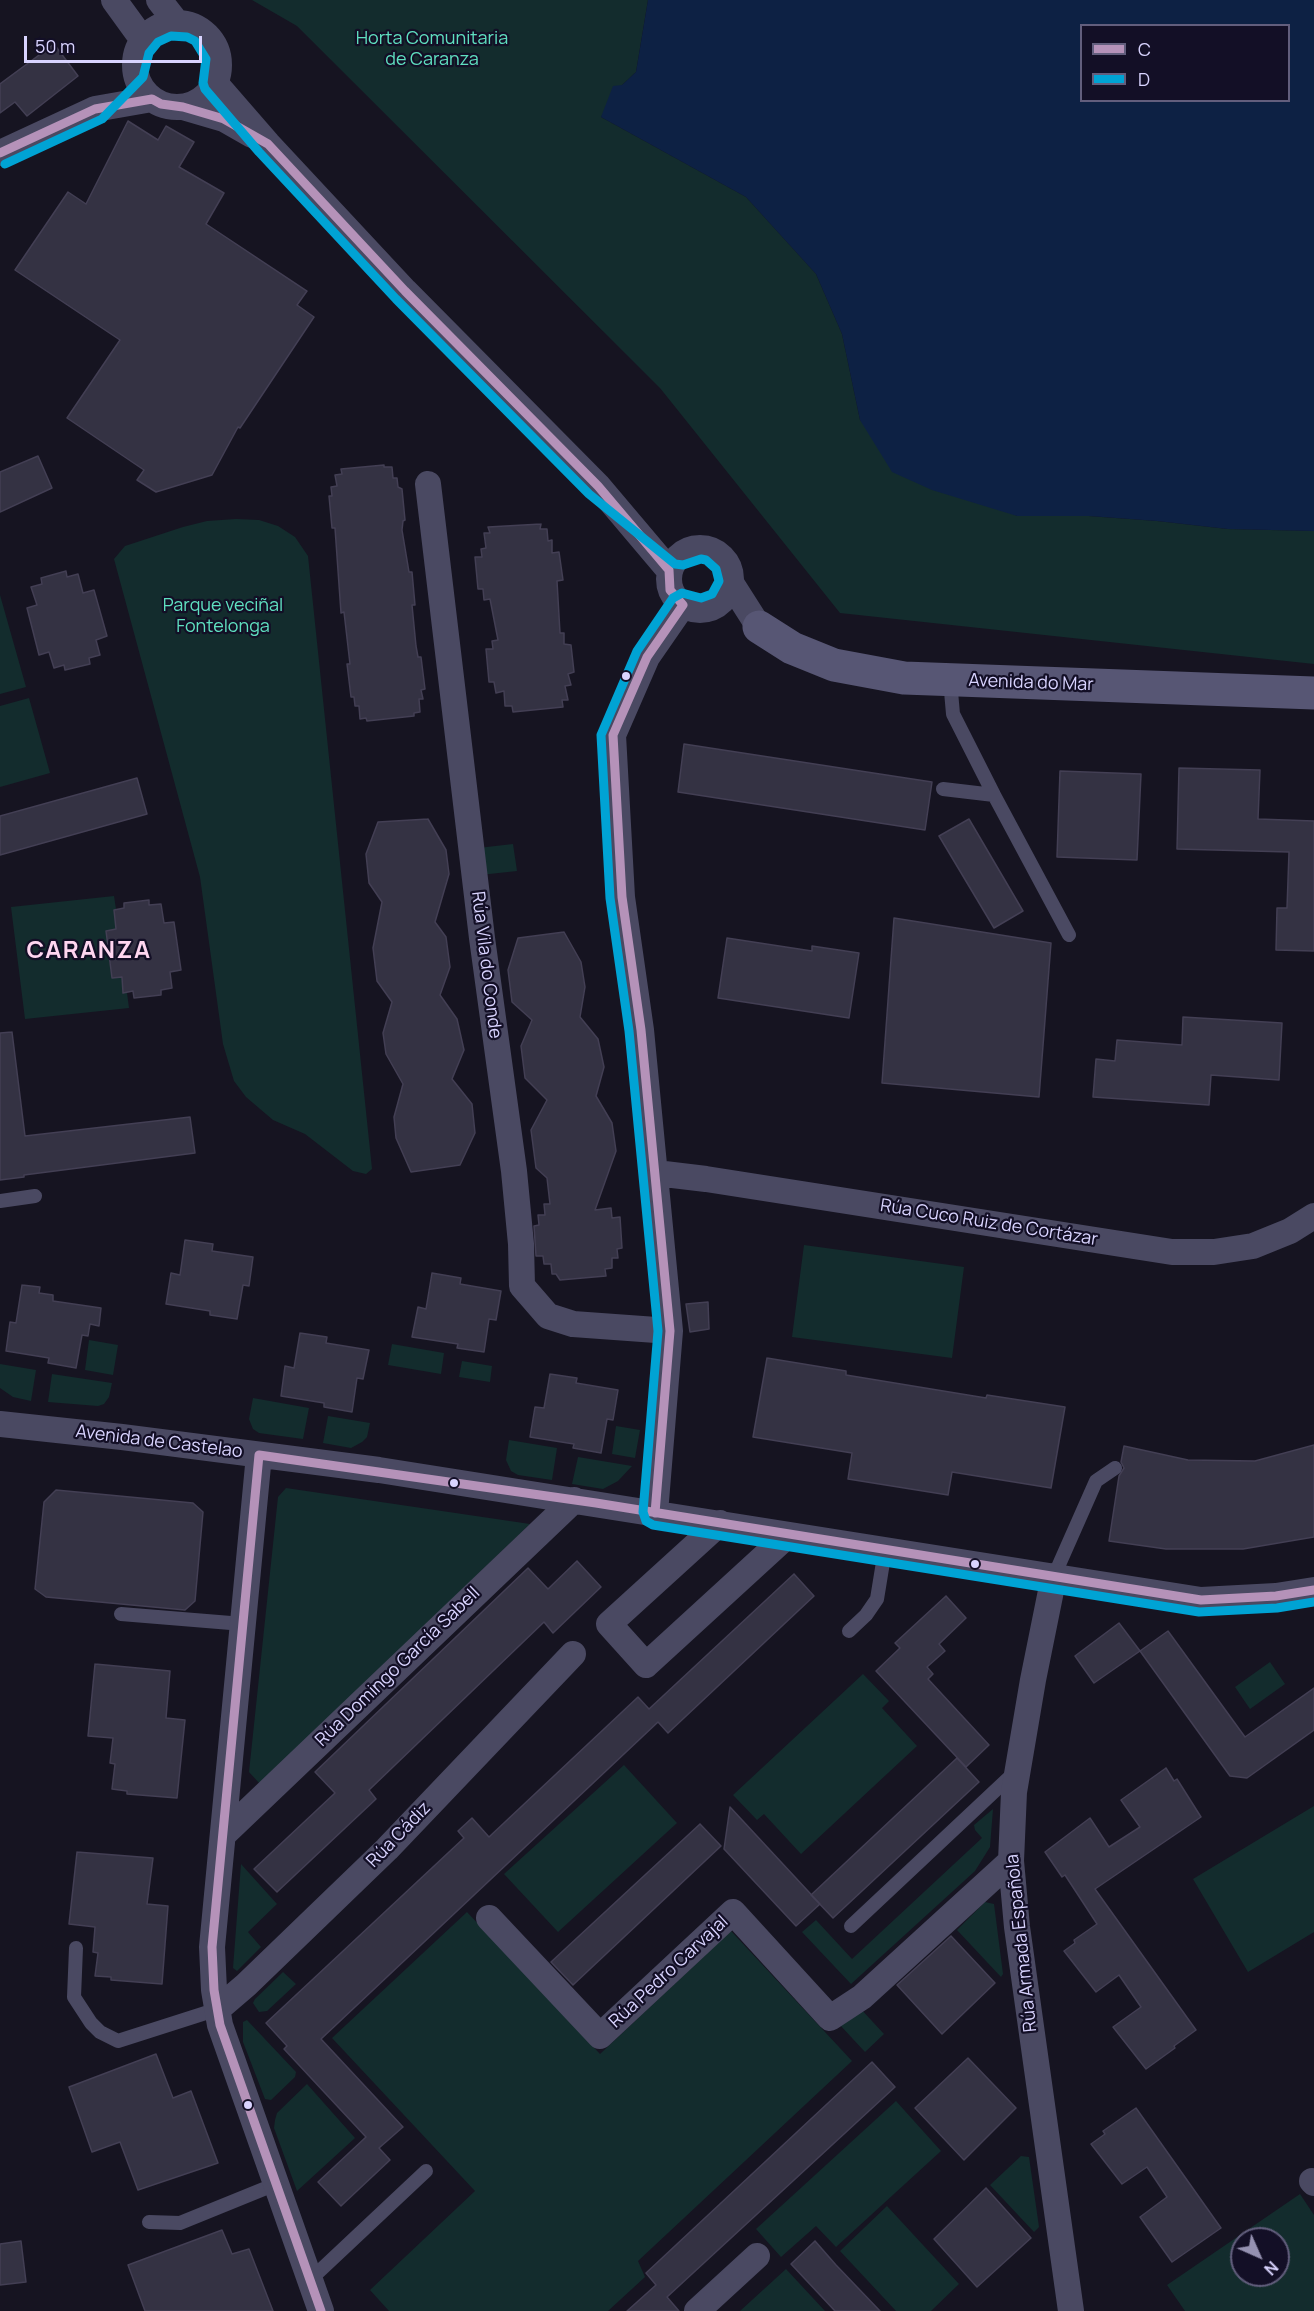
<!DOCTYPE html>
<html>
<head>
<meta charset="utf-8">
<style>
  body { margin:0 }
  #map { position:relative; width:1314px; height:2311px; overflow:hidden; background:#161421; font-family:Manrope,sans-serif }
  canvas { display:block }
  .legend { position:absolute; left:1080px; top:24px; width:210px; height:78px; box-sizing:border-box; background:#130f26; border:2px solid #625e7d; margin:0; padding:8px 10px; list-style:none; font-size:18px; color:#d9d4ff }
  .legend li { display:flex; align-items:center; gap:12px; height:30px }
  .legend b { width:30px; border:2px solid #625e7d }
  .north { position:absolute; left:1230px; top:2227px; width:60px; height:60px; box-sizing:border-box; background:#130f26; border:2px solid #625e7d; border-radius:50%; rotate:135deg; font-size:16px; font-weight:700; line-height:24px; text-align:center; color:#d9d4ff }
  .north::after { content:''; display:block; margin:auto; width:21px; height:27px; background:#9591b1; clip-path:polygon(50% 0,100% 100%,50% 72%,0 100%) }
  .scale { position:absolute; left:24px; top:36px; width:178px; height:27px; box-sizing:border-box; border:3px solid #d9d4ff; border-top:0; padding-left:8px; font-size:18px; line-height:21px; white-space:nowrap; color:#d9d4ff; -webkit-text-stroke:4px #130f26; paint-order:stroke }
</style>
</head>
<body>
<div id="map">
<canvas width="1314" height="2311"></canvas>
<ul class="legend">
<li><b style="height:8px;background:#b592b9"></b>C</li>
<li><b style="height:8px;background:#00a3d4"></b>D</li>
</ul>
<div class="north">N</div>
<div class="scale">50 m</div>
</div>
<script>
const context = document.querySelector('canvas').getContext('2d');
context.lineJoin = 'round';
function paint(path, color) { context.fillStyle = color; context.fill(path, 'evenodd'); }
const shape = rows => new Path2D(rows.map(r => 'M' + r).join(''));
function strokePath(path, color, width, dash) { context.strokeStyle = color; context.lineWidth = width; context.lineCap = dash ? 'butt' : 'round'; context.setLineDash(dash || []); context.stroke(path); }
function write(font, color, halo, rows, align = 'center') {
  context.font = font + ' Manrope,sans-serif'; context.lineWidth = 4.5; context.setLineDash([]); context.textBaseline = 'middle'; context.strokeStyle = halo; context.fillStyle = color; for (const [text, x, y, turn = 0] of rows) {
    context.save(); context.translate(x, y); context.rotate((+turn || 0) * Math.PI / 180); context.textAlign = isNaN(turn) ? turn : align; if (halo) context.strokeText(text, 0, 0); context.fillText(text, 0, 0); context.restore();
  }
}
paint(shape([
  [252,0,648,0,636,72,622,85,601,117,746,197,816,274,842,334,860,420,1017,516,1089,516,1157,521,1228,529,1314,531,1314,664,840,613,660,388,297,26],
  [236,519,259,520,278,526,295,537,308,556,372,1169,366,1174,353,1171,305,1134,273,1120,246,1097,234,1081,223,1044,200,877,114,559,125,546,183,527,207,521],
  [0,595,26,687,0,694],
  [29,698,50,773,0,787,0,706],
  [513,844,517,871,480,875,478,848],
  [114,896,116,909,114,910,116,929,106,931,120,956,109,958,112,977,122,977,123,993,127,993,129,1008,25,1019,11,907],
  [804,1245,964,1267,952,1358,792,1337],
  [89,1340,118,1345,113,1375,85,1370],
  [392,1344,444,1353,441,1374,388,1365],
  [462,1361,492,1366,490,1382,459,1377],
  [0,1364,36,1370,31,1401,13,1397,0,1388],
  [52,1374,112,1383,109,1397,104,1404,98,1406,48,1402],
  [253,1398,309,1408,303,1439,259,1433,253,1429,249,1419],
  [328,1416,370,1423,367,1437,362,1442,351,1448,323,1443],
  [616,1426,640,1430,635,1458,612,1454],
  [509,1440,557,1448,552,1480,518,1475,511,1471,506,1460],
  [578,1457,632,1466,618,1481,603,1489,572,1484],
  [286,1488,530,1524,260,1784,249,1772,278,1497],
  [1270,1662,1285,1684,1250,1709,1235,1687],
  [863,1674,889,1701,882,1708,917,1746,801,1854,764,1814,757,1820,733,1795],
  [624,1765,677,1823,558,1932,504,1874],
  [1314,1806,1314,1932,1248,1972,1193,1879],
  [993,1809,990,1847,975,1871,851,1984,802,1932,816,1920,852,1959,982,1838,975,1830,974,1825],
  [241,1864,277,1904,248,1932,261,1947,237,1971,233,1968],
  [985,1902,994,1904,1003,1974,1001,1977,957,1930],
  [467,1912,600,2054,731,1931,852,2061,638,2261,645,2277,608,2311,389,2311,370,2290,475,2191,332,2038],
  [283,1972,296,1984,267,2011,259,2012,253,2003,255,1999],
  [859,2007,884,2034,865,2052,840,2025],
  [247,2020,296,2072,295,2077,271,2100,265,2099,243,2042,243,2022],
  [307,2084,355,2138,297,2191,274,2128,275,2120,277,2113],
  [896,2101,941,2151,836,2247,816,2226,781,2257,756,2229],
  [1021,2156,1029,2157,1039,2227,1034,2232,990,2185],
  [1300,2194,1314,2215,1314,2311,1185,2311,1167,2285],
  [1242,2239,1278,2239,1278,2275,1242,2275],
  [887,2206,959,2284,931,2311,896,2311,840,2251],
  [786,2269,825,2311,740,2311]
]), '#132c2d');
paint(shape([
  [648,0,1314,0,1314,531,1228,529,1157,521,1089,516,1017,516,932,490,892,472,860,420,842,334,816,274,746,197,601,117,613,86,622,85,636,72],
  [1082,26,1288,26,1288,100,1082,100]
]), '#0d2144');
const building = shape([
  [54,44,78,76,27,116,15,102,0,113,0,84,54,44],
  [128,121,158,140,166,126,194,142,179,167,224,193,206,224,307,291,297,305,314,317,240,428,238,427,212,475,156,492,137,480,144,470,67,418,120,340,15,270,68,192,86,204,128,121],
  [38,456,52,488,0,512,0,472,38,456],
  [384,465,384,467,392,467,393,478,397,478,398,487,402,489,405,520,403,521,402,530,409,572,412,572,415,605,412,605,416,646,418,657,421,657,425,689,421,690,423,699,419,699,420,712,414,713,414,716,367,721,366,718,360,719,359,706,355,706,354,697,351,697,347,664,350,664,344,612,341,613,335,528,332,528,329,496,332,496,331,487,337,486,335,475,342,474,341,469,384,465],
  [541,524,540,529,547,529,548,541,552,540,552,553,559,552,563,580,557,581,560,633,564,633,564,644,571,645,574,672,568,674,571,685,565,686,568,700,562,700,563,707,513,712,512,706,505,706,504,691,496,693,494,682,489,682,486,649,493,649,492,641,498,640,490,599,484,600,483,589,478,589,475,557,482,557,481,549,486,548,484,533,490,533,488,527,541,524],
  [66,571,67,577,78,574,83,593,94,590,107,636,96,640,100,655,89,658,90,664,65,670,64,665,54,668,49,652,39,655,27,608,37,605,31,587,42,584,41,578,66,571],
  [684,744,932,782,925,830,678,792,684,744],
  [1179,768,1260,770,1258,819,1314,821,1314,951,1276,950,1277,908,1287,908,1289,852,1177,849,1179,768],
  [1060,771,1141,774,1137,860,1057,857,1060,771],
  [137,778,147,814,0,855,0,816,137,778],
  [428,819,446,850,449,874,435,922,446,937,450,967,440,995,457,1019,464,1050,452,1079,472,1104,475,1133,460,1165,411,1172,396,1138,394,1117,403,1084,386,1054,383,1033,392,1002,377,981,373,948,382,902,369,883,366,854,378,822,428,819],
  [969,819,1023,911,994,928,939,836,969,819],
  [149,900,149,905,161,904,164,923,174,922,181,970,170,972,172,988,161,990,161,995,134,998,133,991,123,993,122,977,112,978,106,931,116,929,114,910,124,908,124,903,149,900],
  [894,918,1051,943,1039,1097,882,1083,894,918],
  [564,932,581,962,585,987,580,1017,598,1039,604,1067,596,1096,612,1123,616,1151,595,1210,611,1208,612,1218,620,1217,622,1248,617,1249,618,1258,612,1258,612,1268,605,1269,606,1276,560,1280,556,1274,552,1274,551,1264,544,1264,543,1256,536,1256,534,1226,539,1225,538,1215,545,1215,544,1204,550,1204,547,1178,536,1168,531,1130,547,1100,525,1078,521,1046,532,1020,512,1002,508,970,518,938,564,932],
  [727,938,812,951,812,946,859,953,849,1018,718,998,727,938],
  [1183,1017,1282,1023,1279,1080,1211,1075,1209,1105,1093,1097,1096,1059,1115,1061,1117,1040,1182,1045,1183,1017],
  [12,1032,25,1136,190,1117,195,1153,24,1175,24,1177,0,1180,0,1033,12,1032],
  [185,1240,213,1244,212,1251,253,1257,249,1286,243,1285,237,1319,210,1315,210,1311,166,1304,171,1273,180,1275,185,1240],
  [432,1273,461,1278,460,1284,501,1291,496,1320,489,1319,484,1352,457,1348,458,1344,412,1337,418,1307,426,1309,432,1273],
  [22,1285,40,1287,39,1293,53,1295,53,1301,101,1308,99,1326,90,1324,88,1336,82,1335,76,1368,48,1363,49,1358,6,1351,10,1322,16,1323,22,1285],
  [708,1302,709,1329,690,1332,686,1304,708,1302],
  [300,1333,327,1337,326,1343,369,1350,363,1379,357,1378,352,1412,324,1407,324,1403,281,1396,285,1366,294,1368,300,1333],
  [767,1358,846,1371,846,1375,986,1398,987,1395,1065,1407,1051,1488,952,1472,948,1495,848,1479,852,1453,753,1437,767,1358],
  [550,1374,577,1378,576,1383,618,1390,613,1420,607,1419,601,1453,573,1448,574,1444,530,1437,535,1407,544,1408,550,1374],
  [1314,1445,1314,1537,1243,1549,1166,1549,1109,1541,1119,1476,1124,1468,1121,1462,1124,1446,1188,1460,1255,1461,1314,1445],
  [56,1490,193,1503,203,1512,195,1601,185,1610,46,1597,35,1589,44,1502,56,1490],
  [577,1561,601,1587,553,1633,544,1622,369,1790,376,1799,277,1892,254,1869,335,1793,315,1772,528,1568,548,1589,577,1561],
  [794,1574,814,1596,668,1733,658,1722,321,2039,403,2127,379,2148,390,2160,341,2206,318,2182,366,2137,284,2049,287,2046,266,2023,464,1838,458,1831,472,1818,489,1837,638,1697,649,1709,794,1574],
  [946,1596,966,1618,939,1644,945,1651,927,1667,933,1674,928,1679,989,1745,966,1767,876,1671,900,1648,895,1643,946,1596],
  [1119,1623,1140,1651,1094,1683,1075,1656,1119,1623],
  [1168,1631,1245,1737,1314,1688,1314,1730,1247,1778,1230,1776,1140,1651,1168,1631],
  [95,1664,170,1671,166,1718,185,1720,177,1798,127,1794,127,1791,112,1789,115,1764,110,1763,113,1738,88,1736,95,1664],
  [957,1758,979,1782,833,1918,811,1895,957,1758],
  [1166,1768,1174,1781,1177,1779,1201,1817,1095,1889,1196,2030,1174,2046,1175,2048,1146,2069,1113,2027,1141,2007,1119,1975,1096,1992,1064,1951,1075,1943,1074,1940,1097,1924,1065,1875,1062,1877,1045,1852,1090,1818,1109,1847,1140,1827,1121,1800,1166,1768],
  [730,1807,820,1904,796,1926,724,1849,730,1807],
  [700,1824,721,1846,573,1985,551,1962,700,1824],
  [77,1852,153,1858,147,1904,168,1906,162,1984,111,1980,111,1977,95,1976,98,1953,93,1952,95,1927,69,1924,77,1852],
  [951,1936,995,1983,942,2034,897,1985,951,1936],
  [156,2054,173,2098,191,2091,218,2163,138,2190,120,2142,92,2152,69,2087,156,2054],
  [968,2058,1016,2108,964,2160,915,2108,968,2058],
  [872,2062,895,2087,667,2297,679,2311,627,2311,656,2285,646,2273,872,2062],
  [1136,2108,1221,2228,1172,2262,1140,2217,1167,2197,1147,2167,1122,2184,1091,2144,1105,2134,1103,2131,1136,2108],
  [986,2188,1031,2238,977,2287,934,2239,986,2188],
  [222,2230,232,2254,249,2249,273,2311,145,2311,128,2265,222,2230],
  [21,2241,26,2282,0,2285,0,2244,21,2241],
  [815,2241,836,2265,880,2311,835,2311,791,2264,815,2241]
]);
paint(building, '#343243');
strokePath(building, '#433f54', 1.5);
strokePath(shape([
  [950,680,953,714,994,795,1069,935],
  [943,789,994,795],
  [0,1201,35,1196],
  [1054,1576,1096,1481,1115,1468],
  [121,1614,243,1624],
  [849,1631,866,1615,877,1599,885,1550],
  [851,1926,1014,1773],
  [76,1948,74,1997,91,2023,100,2032,118,2041,218,2009],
  [149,2222,180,2223,276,2184],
  [310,2280,426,2171]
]), '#4a4962', 14);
strokePath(shape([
  [114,0,143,40],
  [159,0,177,23],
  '135 65a42 42 0 1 1 84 0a42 42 0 1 1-84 0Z',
  [215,83,268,144,405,291,598,486,669,570],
  [183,107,224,119,252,135],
  [0,153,95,109,152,99],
  [428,484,482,938,514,1171,521,1244,522,1286,548,1316,573,1324,670,1331],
  '669 579a31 31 0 1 1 62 0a31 31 0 1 1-62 0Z',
  [731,583,759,627],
  [656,1173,706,1179,1172,1252,1214,1252,1253,1246,1290,1231,1314,1216],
  [0,1424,122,1437,379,1470,1201,1600,1276,1596,1314,1590],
  [259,1455,212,1947,214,1990,220,2025,321,2311],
  [655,1513,670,1331,641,1030,622,897,613,735,647,657,683,605],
  [720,1523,609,1624,646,1665,788,1535],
  [1054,1576,1033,1680,1014,1792,1011,1861,1017,1927,1071,2311],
  [224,1834,574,1500],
  [489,1918,600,2036,733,1912,830,2018,862,1997,1011,1861],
  [218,2009,246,1985,387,1849,573,1654],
  [1312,2181,1314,2183],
  [697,2311,757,2256]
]), '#4a4962', 26);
strokePath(shape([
  [759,627,792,648,834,665,904,678,1314,693]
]), '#575674', 33);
strokePath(shape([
  [0,153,95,109,152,99,161,104,183,107,224,119,268,144,405,291,598,486,669,570,670,590,683,605,647,657,613,735,622,897,641,1030,670,1331,655,1513],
  [321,2311,220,2025,214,1990,212,1947,259,1455,596,1503,1201,1600,1276,1596,1314,1590]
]), '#b592b9', 9);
strokePath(shape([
  [5,164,102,119,143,77,149,53,158,42,171,36,187,37,195,41,206,59,203,83,205,89,259,152,396,299,589,494,675,564,683,565,701,559,706,560,716,569,719,581,712,594,701,598,682,593,673,598,637,651,601,735,610,898,629,1031,658,1331,643,1512,646,1521,653,1525,1199,1612,1277,1608,1314,1602]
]), '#00a3d4', 9);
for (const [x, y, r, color] of [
  [626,676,5,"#d9d4ff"],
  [454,1483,5,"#d9d4ff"],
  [975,1564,5,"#d9d4ff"],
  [248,2105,5,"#d9d4ff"]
]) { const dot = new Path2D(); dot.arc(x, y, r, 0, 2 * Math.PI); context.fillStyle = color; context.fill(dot); strokePath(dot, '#130f26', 2); }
write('18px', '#5fe0c0', '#130f26', [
  ["Horta Comunitaria",432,39],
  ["de Caranza",432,60],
  ["Parque veciñal",223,606],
  ["Fontelonga",223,627]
]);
write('18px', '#d9d4ff', '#130f26', [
  ["Avenida do Mar",1031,683,2],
  ["Rúa Vila do Conde",486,965,83],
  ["Rúa Cuco Ruiz de Cortázar",989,1223,9],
  ["Avenida de Castelao",159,1442,7],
  ["Rúa Domingo García Sabell",398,1667,-44],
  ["Rúa Cádiz",399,1835,-46],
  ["Rúa Armada Española",1022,1943,-96],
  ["Rúa Pedro Carvajal",669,1972,-43]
]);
context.letterSpacing = '1.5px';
write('bold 24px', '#ffd6f0', '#130f26', [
  ["CARANZA",89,951]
]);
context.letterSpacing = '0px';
</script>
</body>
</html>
